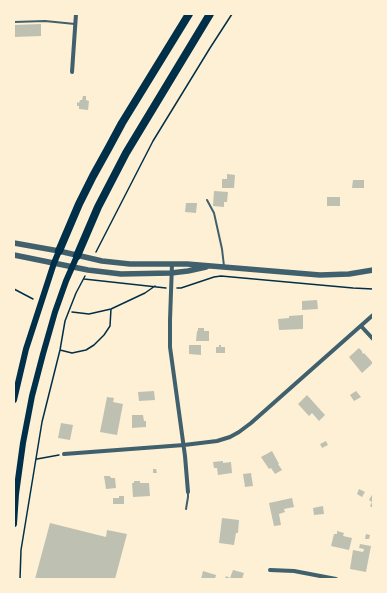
<!DOCTYPE html>
<html>
<head>
<meta charset="utf-8">
<style>
  body { margin:0 }
  #map { position:relative; width:387px; height:593px; overflow:hidden; background:#fdf0d5; font-family:"Open Sans",sans-serif }
  canvas { display:block }
  .frame { position:absolute; inset:0; border:15px solid #fdf0d5; pointer-events:none }
</style>
</head>
<body>
<div id="map">
<canvas width="387" height="593"></canvas>
<div class="frame"></div>
</div>
<script>
const context = document.querySelector('canvas').getContext('2d');
context.lineJoin = 'round';
function paint(path, color) { context.fillStyle = color; context.fill(path, 'evenodd'); }
const shape = rows => new Path2D(rows.map(r => 'M' + r).join(''));
function strokePath(path, color, width, dash) { context.strokeStyle = color; context.lineWidth = width; context.lineCap = dash ? 'butt' : 'round'; context.setLineDash(dash || []); context.stroke(path); }
paint(shape([
  [41,24,41,36,14,37,14,25],
  [83,96,86,96,86,100,89,101,88,110,79,109,79,106,77,106,77,102,79,103,80,100,82,100],
  [227,174,235,175,234,188,222,188,222,179,227,179],
  [353,180,364,180,364,188,352,188],
  [214,191,228,192,227,202,224,202,224,207,213,206],
  [327,197,340,197,340,206,327,206],
  [186,203,197,203,196,213,185,212],
  [317,300,318,309,302,310,302,301],
  [303,315,303,329,279,330,278,319,289,318,289,316],
  [198,328,204,328,204,331,209,331,209,341,196,341,197,331,198,331],
  [189,345,201,345,201,355,189,354],
  [219,345,221,345,221,347,225,347,225,353,216,353,216,347,219,347],
  [359,348,362,351,362,352,363,354,364,353,373,363,362,373,349,357],
  [154,391,155,400,139,401,138,392],
  [356,391,361,397,354,401,350,395],
  [307,395,325,415,319,421,312,413,309,416,298,404],
  [107,397,114,398,113,402,123,404,117,435,100,432],
  [132,415,143,415,144,421,146,421,146,427,132,428],
  [61,423,73,425,70,440,58,438],
  [326,441,328,445,322,448,320,444],
  [272,451,279,464,278,464,282,470,275,474,271,468,269,469,261,457],
  [223,461,223,463,231,462,232,473,218,475,217,468,214,468,213,462],
  [153,469,156,469,157,473,153,473],
  [251,473,253,486,245,487,243,474],
  [104,476,110,476,111,478,115,478,116,488,106,489],
  [134,481,140,481,140,483,149,483,150,496,133,497,132,483,134,483],
  [359,489,365,492,362,497,357,494],
  [373,493,373,508,370,506,372,502,369,500],
  [119,496,124,496,124,504,113,504,113,498,119,498],
  [292,498,294,507,284,509,285,512,279,514,281,525,274,526,269,503],
  [323,506,324,514,314,515,313,508],
  [222,518,239,520,238,533,236,533,234,545,219,543],
  [50,523,106,537,107,530,127,534,115,579,35,579],
  [337,531,344,533,343,536,352,538,349,550,331,546,334,534,337,534],
  [366,534,370,535,369,539,365,539],
  [360,544,371,546,366,572,350,569,353,550,363,552,364,549,359,548],
  [233,570,244,573,242,579,225,579,226,576,230,578],
  [203,571,216,575,215,579,201,579]
]), '#bec0b2');
strokePath(shape([
  [96,252,153,141,210,48,232,14],
  [84,279,166,288],
  [177,288,181,288,214,277,221,276,353,288,373,289],
  [14,289,33,299],
  [72,312,89,314,111,309,145,293,155,286],
  [60,350,72,353,86,350,94,345,104,335,110,326,111,309],
  [37,459,59,455],
  [20,579,21,550,42,422,60,350,65,321,76,293,85,276]
]), '#003049', 1.5);
strokePath(shape([
  [14,22,45,21,75,24],
  [207,200,214,213,222,249,224,266],
  [186,509,188,497,188,493]
]), '#3f606c', 2);
strokePath(shape([
  [72,72,76,14],
  [172,264,170,320,170,347,185,456,188,492],
  [361,326,373,339],
  [64,454,184,445,217,441,230,437,239,432,251,423,373,315],
  [270,570,294,571,336,579]
]), '#3f606c', 4);
strokePath(shape([
  [14,243,59,251,102,261,130,264,187,264,320,275,349,274,373,270],
  [14,255,88,270,121,274,171,273,188,271,206,267]
]), '#3f606c', 5.5);
strokePath(shape([
  [14,400,26,349,54,263,59,251],
  [14,524,16,494,23,443,32,396,43,354,55,312,66,281,77,256]
]), '#003049', 6);
strokePath(shape([
  [59,251,79,204,93,176,108,149,122,123,189,14],
  [77,256,98,207,126,153,210,14]
]), '#003049', 8);
</script>
</body>
</html>
